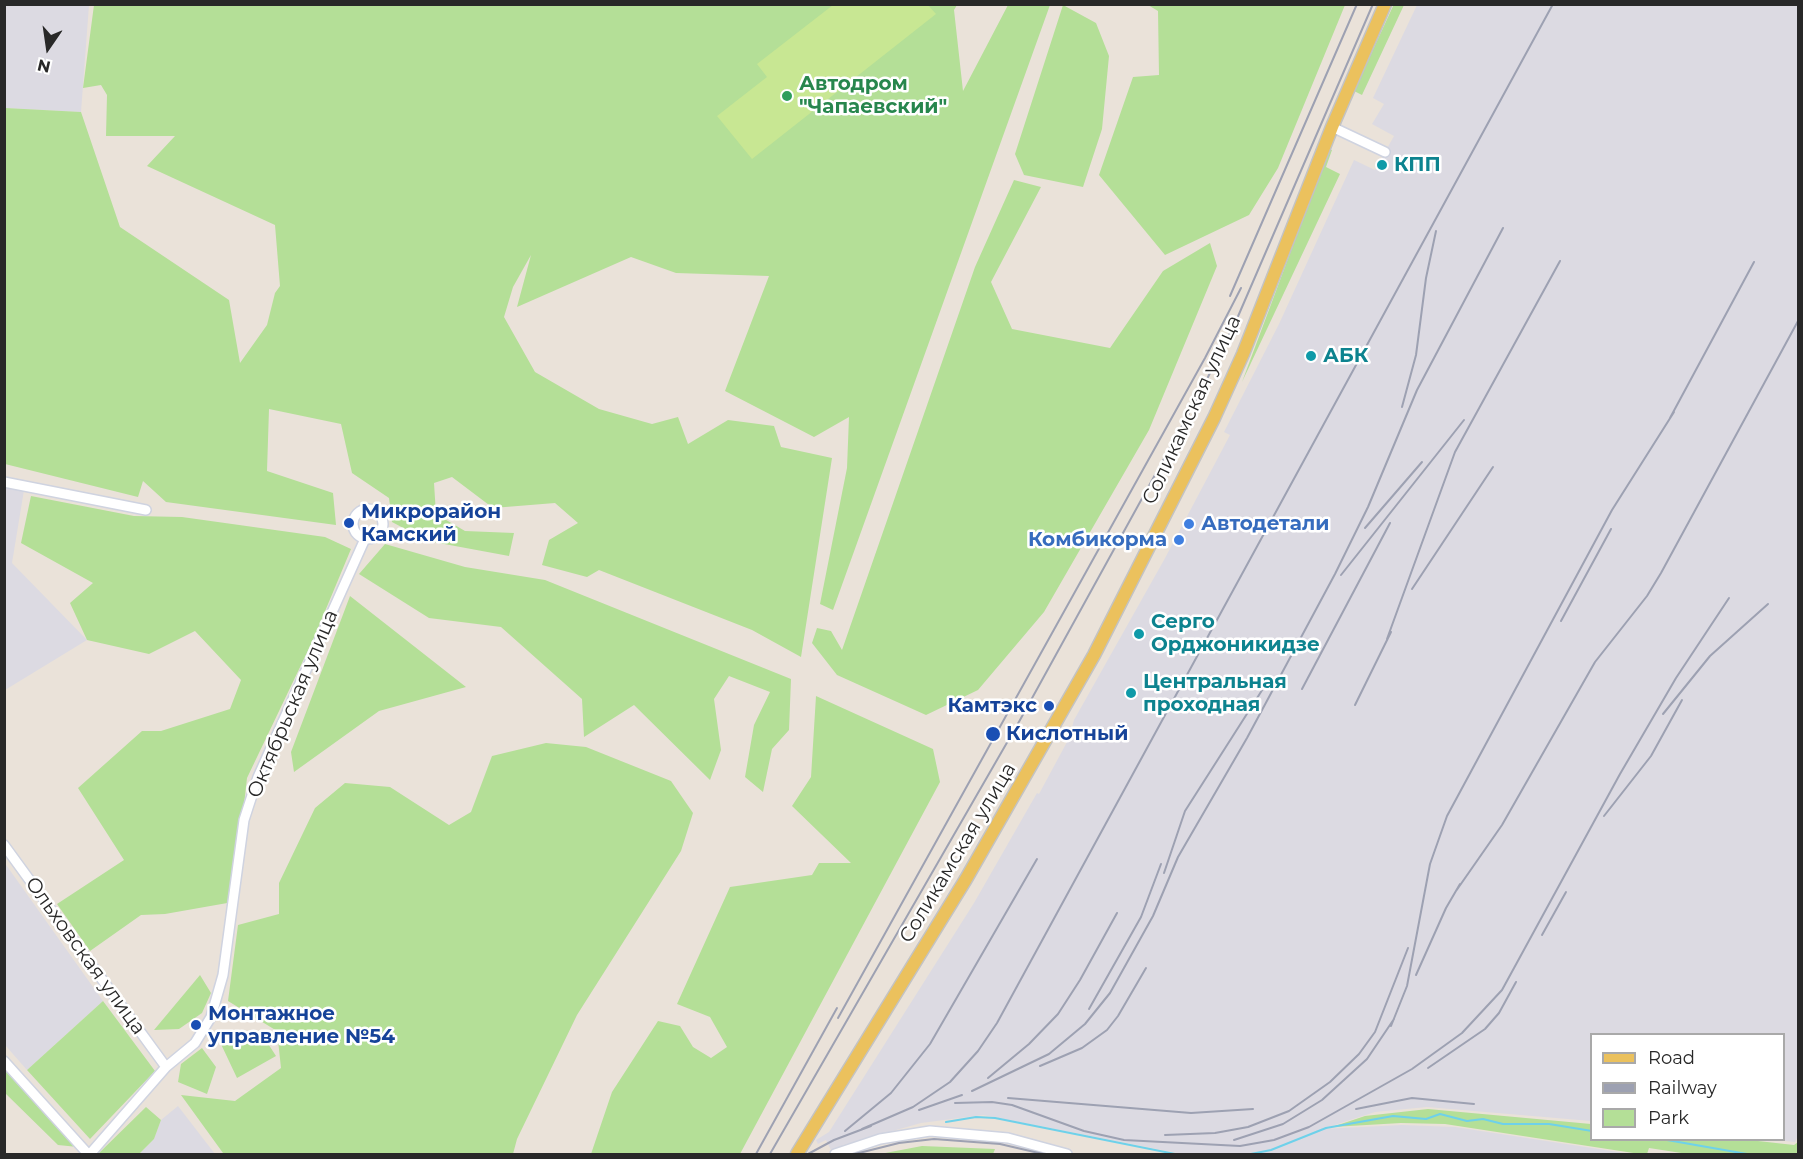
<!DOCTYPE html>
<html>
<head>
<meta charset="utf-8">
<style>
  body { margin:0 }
  #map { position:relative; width:1803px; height:1159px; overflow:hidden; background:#eae2d9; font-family:Montserrat,sans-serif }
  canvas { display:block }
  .frame { position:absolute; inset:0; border:6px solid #282828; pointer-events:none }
  .legend { position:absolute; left:1590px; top:1033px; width:195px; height:108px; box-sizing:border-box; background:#fff; border:2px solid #a9a9a9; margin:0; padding:8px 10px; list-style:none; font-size:18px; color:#282828 }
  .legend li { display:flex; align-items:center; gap:12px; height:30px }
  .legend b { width:30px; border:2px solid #a9a9a9 }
  .north { position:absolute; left:18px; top:18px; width:60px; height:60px; -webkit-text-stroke:4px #fff; paint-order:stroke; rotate:193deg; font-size:16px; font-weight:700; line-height:24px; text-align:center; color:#282828 }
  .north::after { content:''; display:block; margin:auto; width:21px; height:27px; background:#282828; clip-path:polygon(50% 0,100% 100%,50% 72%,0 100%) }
</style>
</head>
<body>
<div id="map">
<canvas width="1803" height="1159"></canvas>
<div class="frame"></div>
<ul class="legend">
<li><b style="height:8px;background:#ebc15d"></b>Road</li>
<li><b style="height:8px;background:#9da1b2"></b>Railway</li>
<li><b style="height:16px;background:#b4df97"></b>Park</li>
</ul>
<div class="north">N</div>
</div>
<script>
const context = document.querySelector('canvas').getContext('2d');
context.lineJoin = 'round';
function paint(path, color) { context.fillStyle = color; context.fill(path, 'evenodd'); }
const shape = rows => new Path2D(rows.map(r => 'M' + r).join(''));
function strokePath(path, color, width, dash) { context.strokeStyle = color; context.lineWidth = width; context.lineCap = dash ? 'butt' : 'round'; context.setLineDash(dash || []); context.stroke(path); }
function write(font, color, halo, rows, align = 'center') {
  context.font = font + ' Montserrat,sans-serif'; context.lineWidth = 5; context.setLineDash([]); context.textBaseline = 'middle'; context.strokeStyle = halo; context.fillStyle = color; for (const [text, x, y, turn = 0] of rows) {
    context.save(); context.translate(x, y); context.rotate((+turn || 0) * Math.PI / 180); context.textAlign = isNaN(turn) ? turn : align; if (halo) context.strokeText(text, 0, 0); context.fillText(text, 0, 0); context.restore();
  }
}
paint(shape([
  [5,5,89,5,81,112,5,108],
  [1417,5,1798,5,1798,1136,1795,1142,1775,1140,1784,1140,1784,1034,1592,1034,1591,1121,1427,1107,1375,1112,1322,1129,1402,1125,1455,1127,1631,1154,1182,1154,983,1115,921,1123,843,1145,832,1152,826,1140,818,1144,816,1140,829,1132,974,903,1037,793,1039,794,1074,729,1072,727,1074,720,1164,560,1230,435,1224,432,1279,324,1354,160,1375,170,1394,136,1372,124,1384,104,1373,98],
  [5,486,24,490,12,563,87,640,5,690],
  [4,862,103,1001,27,1070,5,1045],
  [178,1106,215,1154,139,1154,154,1139,161,1120]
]), '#dcdae2');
paint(shape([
  [1394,4,1404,5,1362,95,1354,91],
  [94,5,957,5,954,10,963,91,1008,5,1050,5,833,610,820,604,847,468,849,417,814,437,725,391,769,276,676,273,631,257,517,307,531,255,513,287,504,317,535,372,599,409,652,424,678,417,688,444,728,420,774,426,781,447,832,458,801,657,752,630,599,570,587,577,542,565,549,540,578,523,555,503,493,508,452,477,434,483,436,514,465,531,514,533,509,556,428,541,392,522,389,498,352,473,341,424,269,409,267,471,333,493,336,525,166,502,143,481,138,497,5,464,5,108,81,112,120,227,229,300,240,363,267,325,275,293,280,286,275,225,147,166,175,136,106,136,107,95,101,85,83,88],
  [1063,5,1096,23,1109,56,1102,129,1083,187,1024,175,1015,154],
  [1148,5,1345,5,1278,168,1249,215,1165,255,1099,175,1133,77,1159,75,1158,11],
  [1329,149,1332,150,1326,167,1340,174,1242,382],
  [1014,180,1041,187,991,282,1012,329,1110,348,1163,271,1210,243,1217,266,1149,430,1044,612,978,690,926,715,837,675,812,643,817,628,831,631,842,650,975,267],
  [31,496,134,516,182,517,325,537,351,549,313,640,247,778,233,902,165,914,141,915,90,951,57,904,124,860,78,788,142,731,161,731,230,709,241,680,195,631,149,654,87,640,70,603,93,583,21,543],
  [385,544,465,567,545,580,791,679,789,730,772,749,763,792,745,777,754,725,770,692,729,676,714,699,721,750,710,780,634,705,584,737,582,699,501,627,429,618,359,574],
  [350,596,466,687,379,711,294,772,291,752],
  [816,696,933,749,940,782,740,1154,591,1154,612,1092,658,1021,680,1026,693,1047,711,1058,727,1047,710,1017,677,1004,730,887,812,875,819,863,851,863,792,806,811,777],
  [546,743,586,747,671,781,693,813,681,851,577,1015,517,1139,513,1154,223,1153,181,1095,235,1101,281,1068,277,1031,228,1001,238,925,279,914,279,883,315,808,345,783,390,787,449,825,471,812,492,756],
  [200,975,211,993,202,1013,179,1029,154,1030],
  [103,1001,155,1071,90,1139,27,1070],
  [237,1035,265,1039,276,1056,237,1078,220,1042],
  [202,1048,216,1067,207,1094,178,1082,181,1064],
  [4,1065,78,1147,58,1145,5,1093],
  [146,1107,161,1120,154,1139,139,1154,98,1154],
  [1428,1109,1591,1124,1592,1140,1749,1140,1794,1145,1798,1142,1798,1154,1688,1154,1649,1148,1647,1154,1640,1154,1445,1124,1401,1123,1332,1127,1365,1116],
  [922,1146,995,1149,993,1154,880,1154]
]), '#b4df97');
paint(shape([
  [833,5,928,5,936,14,752,159,717,116,767,77,757,64]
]), '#c8e793');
strokePath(shape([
  [946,1122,976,1117,995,1118,1175,1154],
  [1633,1140,1660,1140],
  [1667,1140,1747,1154],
  [1251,1154,1271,1150,1326,1128,1393,1116,1426,1119,1440,1114,1467,1121,1483,1119,1503,1124,1549,1124,1592,1131]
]), '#6ed1ea', 2);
const minor = shape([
  [1332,127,1385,152],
  [4,482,146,510],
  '353 524a15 15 0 1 1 30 0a15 15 0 1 1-30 0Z',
  [4,845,166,1067],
  [4,1061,88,1154],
  [90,1154,166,1067,195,1043,211,1017,223,975,244,820,258,777,364,541],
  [835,1154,880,1139,930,1131,1008,1138,1067,1154]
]);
const major = shape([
  [797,1154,966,879,1094,655,1214,418,1243,354,1332,127,1385,4]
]);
strokePath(minor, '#cfd3e0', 12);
strokePath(major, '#c3c3c3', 15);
strokePath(minor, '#fff', 9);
strokePath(major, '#ebc15d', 12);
strokePath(shape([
  [1230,296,1357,4],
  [1402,407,1416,355,1426,278,1436,231],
  [1670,418,1754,262],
  [1365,528,1422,462],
  [1341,575,1464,420],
  [1412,589,1493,467],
  [1561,621,1611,529],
  [1387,639,1455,452,1560,261],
  [1302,689,1390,523],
  [1355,705,1391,632],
  [1663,714,1710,656,1768,604],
  [1604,816,1651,756,1682,700],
  [1164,873,1185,811,1266,684],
  [1456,891,1502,825,1595,662,1647,596,1661,573,1798,321],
  [1542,935,1566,892],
  [1416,975,1446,908,1460,884],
  [1089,1009,1141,917,1161,864],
  [838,1018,1205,358,1241,288],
  [1391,1026,1407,986,1430,864,1447,816,1612,510,1674,412],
  [1040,1066,1082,1048,1107,1030,1118,1016,1146,968],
  [1428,1068,1485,1029,1499,1013,1516,982],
  [988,1078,1029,1044,1058,1014,1080,980,1117,913],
  [972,1091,1049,1054,1085,1024,1110,993,1153,916,1178,857,1247,738,1335,574,1368,507,1417,390,1503,228],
  [1008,1098,1191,1113,1253,1109],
  [955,1103,992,1102,1012,1105,1084,1131,1124,1140,1240,1146,1274,1140,1309,1127,1412,1069,1462,1033,1502,990,1620,774,1676,678,1729,598],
  [1356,1109,1412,1098,1474,1104],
  [919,1110,962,1095],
  [862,1129,913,1107,950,1082,978,1051,997,1023,1553,4],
  [845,1131,891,1093,930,1044,1037,859],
  [1165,1135,1215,1133,1248,1127,1289,1111,1330,1082,1359,1054,1375,1032,1408,948],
  [1234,1140,1283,1124,1322,1100,1367,1059,1394,1019],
  [756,1154,837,1008],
  [770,1154,1020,720,1199,395,1236,321,1373,4],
  [808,1154,834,1140,871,1126],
  [855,1154,899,1143,934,1139,1000,1144,1043,1154]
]), '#9da1b2', 2);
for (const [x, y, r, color] of [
  [787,96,6,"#2e9e5b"],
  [1382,165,6,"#0f9aa8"],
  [1311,356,6,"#0f9aa8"],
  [349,523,6,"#1a4fb4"],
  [1189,524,6,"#3f7fe0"],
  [1179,540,6,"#3f7fe0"],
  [1139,634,6,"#0f9aa8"],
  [1131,693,6,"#0f9aa8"],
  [1049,706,6,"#1a4fb4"],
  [993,734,8,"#1a4fb4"],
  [196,1025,6,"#1a4fb4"]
]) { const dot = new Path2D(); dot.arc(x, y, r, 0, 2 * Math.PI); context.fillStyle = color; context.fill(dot); strokePath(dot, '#fff', 2); }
write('bold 20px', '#27864d', '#fff', [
  ["Автодром",799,84],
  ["\"Чапаевский\"",799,107]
], 'left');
write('bold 20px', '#0d838f', '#fff', [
  ["КПП",1394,165],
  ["АБК",1323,356],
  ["Серго",1151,622],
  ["Орджоникидзе",1151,645],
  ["Центральная",1143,682],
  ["проходная",1143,705]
], 'left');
write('20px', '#282828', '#fff', [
  ["Соликамская улица",1192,410,-65],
  ["Октябрьская улица",293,704,-67],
  ["Соликамская улица",958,853,-59],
  ["Ольховская улица",85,956,54]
]);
write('bold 20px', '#164399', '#fff', [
  ["Микрорайон",361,512],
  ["Камский",361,535],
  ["Камтэкс",1037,706,"right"],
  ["Кислотный",1006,734],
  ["Монтажное",208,1014],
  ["управление №54",208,1037]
], 'left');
write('bold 20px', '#366cbe', '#fff', [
  ["Автодетали",1201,524],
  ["Комбикорма",1167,540,"right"]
], 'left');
</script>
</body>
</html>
